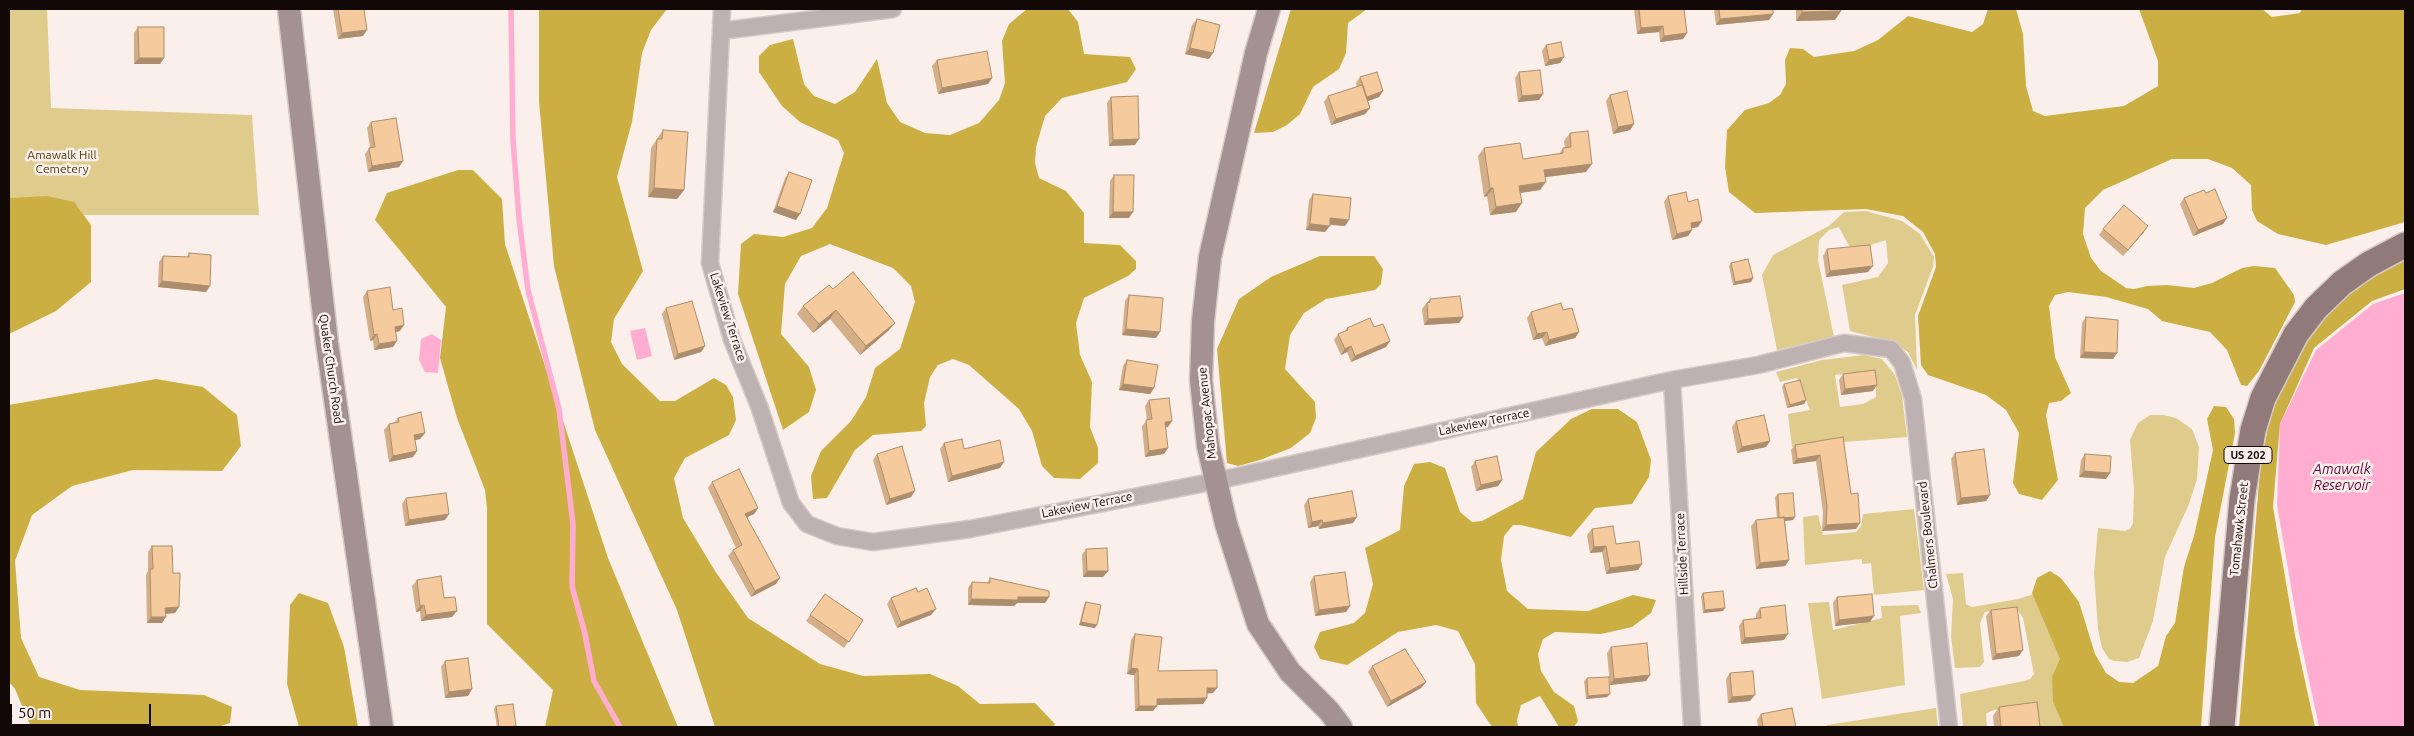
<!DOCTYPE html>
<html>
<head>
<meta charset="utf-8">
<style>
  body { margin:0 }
  #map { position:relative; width:2414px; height:736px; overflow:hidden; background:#fbefeb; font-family:Ubuntu,sans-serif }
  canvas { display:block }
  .frame { position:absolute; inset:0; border:10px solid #120906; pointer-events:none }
  .scale { position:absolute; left:10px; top:704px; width:141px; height:22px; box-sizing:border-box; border:2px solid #120906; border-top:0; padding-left:6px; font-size:15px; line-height:18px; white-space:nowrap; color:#120906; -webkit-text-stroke:4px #fbefeb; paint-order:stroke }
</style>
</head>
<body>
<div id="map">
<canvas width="2414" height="736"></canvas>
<div class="frame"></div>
<div class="scale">50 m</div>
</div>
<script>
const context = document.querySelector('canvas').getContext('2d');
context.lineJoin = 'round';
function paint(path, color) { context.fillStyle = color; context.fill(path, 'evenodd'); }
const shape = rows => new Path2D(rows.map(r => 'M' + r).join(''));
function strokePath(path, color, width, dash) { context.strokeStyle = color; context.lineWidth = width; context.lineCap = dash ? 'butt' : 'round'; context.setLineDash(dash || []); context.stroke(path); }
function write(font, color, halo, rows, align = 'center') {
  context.font = font + ' Ubuntu,sans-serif'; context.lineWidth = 5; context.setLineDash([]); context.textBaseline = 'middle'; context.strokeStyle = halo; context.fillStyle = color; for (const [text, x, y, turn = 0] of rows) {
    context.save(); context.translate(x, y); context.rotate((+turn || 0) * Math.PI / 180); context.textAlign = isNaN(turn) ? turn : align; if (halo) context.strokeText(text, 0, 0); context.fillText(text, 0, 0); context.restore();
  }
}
paint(shape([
  [9,9,47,9,51,108,252,115,259,215,9,215],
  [1866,211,1902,221,1920,234,1934,257,1933,267,1915,315,1917,370,1908,352,1889,341,1850,331,1842,285,1878,277,1888,263,1886,240,1864,247,1849,246,1839,227,1829,230,1819,240,1818,260,1834,337,1777,350,1762,275,1773,255,1829,226,1844,212],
  [1864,355,1882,359,1895,375,1902,396,1907,437,1844,442,1843,439,1792,447,1788,414,1810,410,1797,378,1780,382,1776,372,1822,360],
  [1875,371,1876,397,1863,404,1840,407,1835,375],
  [2150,415,2163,415,2176,418,2192,429,2199,447,2197,479,2189,504,2165,557,2153,621,2139,658,2127,662,2114,661,2109,659,2102,648,2098,629,2094,573,2098,528,2125,531,2130,529,2133,523,2134,490,2130,440,2138,423],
  [1914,509,1924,590,1874,595,1871,563,1862,564,1862,559,1805,565,1803,517,1818,515,1823,535,1856,532,1861,526,1863,514],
  [1963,573,1966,604,1972,607,2018,599,2050,589,2076,727,2038,727,2009,707,1991,711,1986,714,1987,727,1963,727,1960,694,2024,681,2030,679,2034,674,2023,618,2016,608,1985,612,1980,623,1984,662,1980,667,1955,668,1951,637,1953,599,1946,574],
  [1829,602,1833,630,1882,618,1881,606,1918,605,1921,613,1900,616,1905,685,1822,699,1808,603],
  [1936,708,1938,727,1827,727,1827,725]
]), '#dfcc8d');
paint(shape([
  [539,9,667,9,651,30,642,53,632,122,617,177,643,271,614,319,611,342,622,364,660,401,675,401,714,378,726,385,733,397,736,420,729,435,685,458,674,478,683,518,715,571,748,618,820,664,863,676,930,674,958,686,980,704,1035,703,1055,724,1053,727,715,727,677,610,595,430,554,266,539,102],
  [1027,9,1068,9,1078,22,1084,54,1130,57,1136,69,1127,82,1062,98,1045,116,1036,147,1035,163,1039,178,1066,191,1084,213,1084,243,1120,245,1136,261,1136,269,1128,276,1084,298,1076,323,1080,355,1092,382,1090,427,1098,448,1098,463,1080,479,1054,478,1042,466,1032,431,1019,409,969,365,953,359,938,365,930,377,924,403,926,426,921,431,873,435,855,450,827,498,813,499,811,476,821,451,851,421,866,397,875,368,900,349,915,302,911,286,893,268,830,244,801,256,785,284,781,334,809,367,816,390,809,412,783,430,738,294,741,244,754,234,783,237,812,228,827,208,844,153,838,140,800,122,782,106,759,72,759,56,770,45,793,39,804,84,814,96,835,104,855,92,877,59,887,103,900,122,925,133,950,135,979,123,999,100,1005,83,1002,41,1009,24],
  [1291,9,1367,9,1348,23,1346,53,1339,69,1313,87,1300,114,1287,125,1273,132,1254,133],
  [1988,9,2016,9,2023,34,2026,86,2033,111,2045,116,2124,106,2158,86,2158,61,2139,9,2262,9,2272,17,2300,13,2302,9,2405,9,2405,222,2326,245,2278,234,2257,221,2252,210,2251,185,2232,168,2208,159,2172,159,2103,190,2085,208,2083,234,2091,258,2101,271,2126,288,2134,289,2147,286,2167,285,2194,288,2212,283,2242,268,2254,266,2275,268,2294,295,2295,302,2259,371,2247,386,2241,385,2227,350,2210,332,2162,321,2148,309,2106,297,2068,292,2055,295,2049,306,2055,357,2071,393,2061,401,2049,403,2046,415,2058,480,2042,500,2019,494,2013,483,2019,433,2006,410,1986,395,1928,375,1921,365,1918,316,1936,267,1935,254,1923,232,1903,216,1866,209,1755,213,1729,192,1725,167,1727,130,1745,110,1769,103,1780,95,1786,84,1785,60,1790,48,1803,49,1814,57,1854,51,1878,40,1908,16,1972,32,1983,24],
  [458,170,473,170,502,199,505,244,608,558,678,727,545,727,553,690,487,624,487,508,485,490,457,418,440,358,446,307,375,220,387,193],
  [47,196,74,202,91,225,91,282,56,311,9,334,9,198],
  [1320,256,1374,256,1383,269,1381,284,1375,290,1326,299,1304,313,1290,335,1285,369,1315,402,1316,418,1310,433,1291,448,1260,460,1238,466,1227,463,1217,349,1239,299,1271,277],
  [2405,260,2405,289,2372,301,2314,348,2280,424,2273,507,2295,635,2315,727,2239,727,2260,470,2272,405,2283,375,2315,330,2345,295,2389,266],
  [156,379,203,387,237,415,241,446,222,471,133,470,72,486,32,515,15,561,21,638,39,677,80,690,204,695,232,707,230,723,218,727,31,727,15,689,9,682,9,405],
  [2214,406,2226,407,2234,419,2235,433,2215,537,2201,727,2064,727,2053,702,2052,677,2060,659,2032,593,2037,578,2050,571,2061,578,2079,602,2095,654,2106,673,2119,682,2133,683,2158,666,2166,636,2175,623,2184,567,2194,536,2213,450,2207,419],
  [1592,409,1618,409,1637,422,1651,460,1649,477,1632,504,1595,508,1571,537,1521,525,1513,525,1504,536,1501,560,1507,591,1528,609,1588,611,1633,595,1656,600,1651,613,1632,627,1601,634,1555,632,1543,639,1538,654,1541,671,1554,692,1574,706,1578,721,1574,727,1559,727,1540,696,1521,705,1517,720,1518,727,1492,727,1476,703,1475,664,1458,631,1436,625,1398,632,1347,665,1320,659,1314,647,1320,632,1354,623,1365,613,1373,584,1365,548,1400,530,1404,486,1414,464,1430,462,1445,468,1460,512,1472,522,1482,521,1523,499,1536,452,1571,419],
  [299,593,328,603,344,647,358,727,299,727,287,684,290,605]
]), '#ccaf42');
paint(shape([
  [2405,293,2405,727,2319,727,2299,633,2277,505,2280,424,2316,350,2373,304],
  [645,328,652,356,637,360,630,331],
  [432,334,441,340,438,373,425,372,419,360,421,339]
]), '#ffaed1');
strokePath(shape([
  [511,9,513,140,519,219,528,290,559,409,573,524,572,586,585,634,594,681,620,727]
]), '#ffaed1', 5.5);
const street = shape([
  [722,9,710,263,732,340,759,406,791,503,807,524,837,536,873,542,970,529,1216,481,1672,380,1758,365,1844,343,1891,349,1902,363,1913,399,1949,727],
  [721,31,893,9],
  [1672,380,1692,727]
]);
const secondary = shape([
  [289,9,327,343,382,727],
  [1269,9,1256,53,1210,257,1203,321,1201,380,1208,446,1226,524,1258,624,1290,672,1329,711,1341,727]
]);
const primary = shape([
  [2222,727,2242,499,2253,430,2263,398,2296,334,2316,308,2342,283,2369,264,2405,245]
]);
strokePath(street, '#d6cac6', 19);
strokePath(secondary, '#d6cac6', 25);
strokePath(primary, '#d6cac6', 28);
strokePath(street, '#beb1b1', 16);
strokePath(secondary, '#a49191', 22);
strokePath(primary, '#917a7a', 25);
paint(shape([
  [333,9,364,9,363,36,338,39],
  [1634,9,1684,9,1687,33,1683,39,1660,42,1659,32,1637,34],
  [1714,9,1773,9,1773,14,1769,20,1716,25],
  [1796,9,1841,9,1841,11,1835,20,1796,21],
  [1197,19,1209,59,1185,54,1192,25],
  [138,27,164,58,160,64,134,64,134,33],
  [1546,45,1564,57,1560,63,1545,66,1542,51],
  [937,60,992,78,988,84,938,94,932,66],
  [1519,72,1543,94,1539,100,1518,102,1515,78],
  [1360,77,1383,91,1379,97,1368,101,1370,108,1365,114,1331,125,1324,102,1328,96,1357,87,1356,83],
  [1610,95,1634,124,1630,130,1613,134,1606,101],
  [1111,97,1135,145,1109,146,1107,103],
  [371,122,403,161,399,167,368,172,365,154,370,147,367,128],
  [663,130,684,190,677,199,648,197,651,148],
  [1570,133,1586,172,1545,177,1540,190,1520,193,1516,212,1490,215,1487,196,1484,197,1478,156,1484,148,1523,159,1559,154,1563,148,1565,148,1564,141],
  [789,172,796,220,773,212,785,178],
  [1114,175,1129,218,1109,218,1110,181],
  [2206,193,2227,218,2223,224,2193,236,2180,204,2184,198],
  [1313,194,1345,226,1330,225,1325,232,1306,230,1309,200],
  [1668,196,1688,202,1698,227,1692,228,1692,230,1688,236,1672,240,1664,202],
  [2103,229,2144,232,2123,256,2099,235],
  [1827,249,1868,272,1826,277,1823,256],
  [189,253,206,292,158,287,159,262,163,256,187,257],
  [1731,263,1753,278,1751,282,1733,285,1729,266],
  [833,289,895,323,888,331,860,355,830,319,813,333,797,314,803,306],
  [367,291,393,310,400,331,396,332,393,347,374,350,373,340,370,341,363,297],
  [1129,295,1156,338,1122,335,1125,301],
  [1430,299,1463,317,1459,323,1424,325,1422,309],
  [666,308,705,346,701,352,674,360,662,314],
  [1563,310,1579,332,1575,338,1545,346,1542,338,1533,340,1527,318,1531,312],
  [2086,317,2117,353,2113,359,2080,358,2082,323],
  [1374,327,1390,341,1386,347,1351,362,1347,352,1341,355,1334,340,1338,334,1344,332,1347,328],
  [1127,360,1154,388,1150,394,1119,390,1123,366],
  [1843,374,1873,391,1841,395,1839,380],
  [1784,384,1806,400,1804,404,1787,408,1782,387],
  [1149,400,1168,427,1165,427,1164,454,1145,457,1142,426,1147,420,1145,406],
  [398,418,425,433,420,439,415,440,417,451,413,457,389,462,384,430,389,424,395,422],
  [1736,421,1770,441,1766,447,1737,453,1732,427],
  [1843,437,1856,529,1822,531,1823,512,1816,461,1793,464,1791,450,1795,445],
  [944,443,964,449,1000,468,948,482,940,449],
  [1955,453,1990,495,1986,501,1957,505,1951,459],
  [877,454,911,497,886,505,873,460],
  [2085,454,2106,479,2079,477,2081,460],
  [1475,461,1502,480,1498,486,1476,491,1471,467],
  [712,482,758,508,754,514,747,517,776,584,751,597,728,556,733,550,736,548,708,488],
  [1778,494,1793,520,1785,521,1789,560,1785,566,1756,569,1751,526,1756,520,1777,518,1775,497],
  [406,498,445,520,405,526,402,504],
  [1308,499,1353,523,1319,529,1318,526,1308,528,1304,505],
  [1592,529,1642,564,1638,570,1606,574,1602,552,1590,553,1587,535],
  [152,546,173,573,175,613,166,614,162,623,147,623,146,575,148,571,148,552],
  [1086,549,1108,571,1103,577,1083,577,1082,555],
  [1314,576,1350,606,1346,612,1315,616,1310,582],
  [990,578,1049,597,1045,603,1017,603,1014,606,968,605,968,588,972,582,987,583],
  [417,580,444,598,452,617,421,621,420,611,416,612,412,586],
  [918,592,931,615,897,628,887,604,891,598],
  [1703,593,1723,611,1703,613,1701,596],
  [825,594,863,620,844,648,806,621],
  [1837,597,1870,622,1835,626,1833,603],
  [1086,602,1095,628,1079,625,1084,605],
  [1760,608,1784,640,1741,644,1739,626,1743,620,1756,618,1756,614],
  [1991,610,2019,656,1992,660,1986,616],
  [1135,634,1158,671,1213,693,1207,693,1207,698,1203,704,1157,705,1153,711,1135,711,1134,675,1127,674,1131,640],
  [1611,647,1650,675,1646,681,1610,685,1607,653],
  [445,661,472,689,468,696,445,698,441,667],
  [1372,666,1426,682,1421,688,1387,707,1368,672],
  [1730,673,1750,701,1728,703,1726,679],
  [1587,678,1607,697,1586,699,1584,681],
  [496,706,516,726,515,727,497,727,494,709],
  [1999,707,2040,727,1994,727,1993,716],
  [1761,714,1796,727,1758,727,1757,720]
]), '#d3ae86');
paint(shape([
  [1841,11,1835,20,1796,21,1802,12],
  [1773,14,1769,20,1716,25,1720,19],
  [1663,26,1659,32,1637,34,1641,28],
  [367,30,363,36,338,39,342,33],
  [1687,33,1683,39,1660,42,1664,36],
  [1190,48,1213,53,1209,59,1185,54],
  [1564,57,1560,63,1545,66,1549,60],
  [139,58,164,58,160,64,134,64],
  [992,78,988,84,938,94,942,88],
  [1383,91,1379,97,1363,103,1367,97],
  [1543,94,1539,100,1518,102,1522,96],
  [1370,108,1365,114,1331,125,1336,119],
  [1634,124,1630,130,1613,134,1618,127],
  [1139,139,1135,145,1109,146,1113,140],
  [403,161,399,167,368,172,372,166],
  [1592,164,1586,172,1538,178,1544,170],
  [1546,182,1540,190,1513,194,1519,186],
  [654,188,684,190,677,199,648,197],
  [1490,188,1493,188,1487,196,1484,197],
  [1522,203,1516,212,1490,215,1496,207],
  [777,206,800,214,796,220,773,212],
  [1113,212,1133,212,1129,218,1109,218],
  [1330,218,1349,220,1345,226,1326,224],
  [2227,218,2223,224,2193,236,2198,230],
  [1702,221,1698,227,1687,229,1691,223],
  [1310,224,1330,226,1325,232,1306,230],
  [2148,226,2144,232,2123,256],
  [1692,230,1688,236,1672,240,1677,234],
  [1873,266,1868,272,1826,277,1830,271],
  [1753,278,1751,282,1733,285,1735,282],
  [162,281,210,286,206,292,158,287],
  [836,310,830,319,813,333,819,324],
  [1463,317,1459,323,1424,325,1428,319],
  [895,323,888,331,860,355,866,346],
  [404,325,400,331,391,333,395,327],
  [1126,329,1160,332,1156,338,1122,335],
  [1547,332,1542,338,1533,340,1537,334],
  [1579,332,1575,338,1545,346,1549,340],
  [377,334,373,340,370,341,374,335],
  [397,341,393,347,374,350,379,344],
  [1390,341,1386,347,1351,362,1355,356],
  [705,346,701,352,674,360,678,354],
  [1351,346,1347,352,1341,355,1345,349],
  [2084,352,2117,353,2113,359,2080,358],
  [1123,384,1154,388,1150,394,1119,390],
  [1877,385,1873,391,1841,395,1845,389],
  [1806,400,1804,404,1787,408,1790,405],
  [1172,421,1168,427,1161,428,1165,422],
  [425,433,420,439,410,441,414,435],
  [1770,441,1766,447,1737,453,1742,447],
  [1168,448,1164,454,1145,457,1149,451],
  [417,451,413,457,389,462,393,456],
  [1820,455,1816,461,1793,464,1797,459],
  [1004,462,1000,468,948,482,952,476],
  [2084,471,2110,473,2106,479,2079,477],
  [1502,480,1498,486,1476,491,1481,485],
  [915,491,911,497,886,505,890,499],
  [1990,495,1986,501,1957,505,1961,498],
  [758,508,754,514,741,520,745,514],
  [449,514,445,520,405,526,409,520],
  [1357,517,1353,523,1319,529,1323,523],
  [1795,517,1793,520,1777,522,1779,519],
  [1322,520,1318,526,1308,528,1312,522],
  [1860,523,1856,529,1822,531,1826,525],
  [1606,546,1602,552,1590,553,1594,547],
  [1789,560,1785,566,1756,569,1760,563],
  [1642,564,1638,570,1606,574,1610,568],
  [1087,571,1108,571,1103,577,1083,577],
  [780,578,776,584,751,597,755,591],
  [1018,597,1049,597,1045,603,1017,603,1014,606,968,605,971,599],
  [424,605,420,611,416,612,420,606],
  [1350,606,1346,612,1315,616,1319,610],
  [179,607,175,613,161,614,165,608],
  [1725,608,1723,611,1703,613,1705,610],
  [936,609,931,615,897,628,901,622],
  [457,611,452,617,421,621,426,615],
  [1874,616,1870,622,1835,626,1839,620],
  [151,617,166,617,162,623,147,623],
  [1081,622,1097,625,1095,628,1079,625],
  [1788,634,1784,640,1741,644,1745,638],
  [2023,650,2019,656,1992,660,1996,654],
  [1131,668,1138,669,1134,675,1127,674],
  [1650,675,1646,681,1610,685,1614,679],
  [1426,682,1421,688,1387,707,1391,701],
  [1207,688,1217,688,1213,693,1203,694],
  [472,689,468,696,445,698,449,692],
  [1610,694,1607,697,1586,699,1588,696],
  [1755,695,1750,701,1728,703,1732,697],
  [1207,698,1203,704,1153,705,1157,699],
  [1139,706,1157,706,1153,711,1135,711]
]), '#ac8d6d');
const building = shape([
  [338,9,364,9,367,30,342,33,338,9],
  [1639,9,1684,9,1687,33,1664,36,1663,26,1641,28,1639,9],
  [1719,9,1773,9,1773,14,1720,19,1719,9],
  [1802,9,1841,9,1841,11,1802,12,1802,9],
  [1197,19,1220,25,1213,53,1190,48,1197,19],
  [138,27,164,27,164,58,139,58,138,27],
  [1561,42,1564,57,1549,60,1546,45,1561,42],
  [987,51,992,78,942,88,937,60,987,51],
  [1540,70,1543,94,1522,96,1519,72,1540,70],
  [1377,72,1383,91,1367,97,1360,77,1377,72],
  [1362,85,1370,108,1336,119,1328,96,1362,85],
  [1627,91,1634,124,1618,127,1610,95,1627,91],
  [1138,96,1139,139,1113,140,1111,97,1138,96],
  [396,118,403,161,372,166,369,148,375,147,371,122,396,118],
  [663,130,688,132,684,190,654,188,657,139,662,139,663,130],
  [1588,131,1592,164,1544,170,1546,182,1519,186,1522,203,1496,207,1493,188,1490,188,1484,148,1520,143,1523,159,1563,153,1563,148,1571,147,1570,133,1588,131],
  [789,172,812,180,800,214,777,206,789,172],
  [1114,175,1134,175,1133,212,1113,212,1114,175],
  [2215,189,2227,218,2198,230,2184,198,2204,190,2206,193,2215,189],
  [1686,192,1688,202,1698,199,1702,221,1691,223,1692,230,1677,234,1668,196,1686,192],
  [1313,194,1351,198,1349,220,1330,218,1330,226,1310,224,1313,194],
  [2124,205,2148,226,2128,250,2103,229,2124,205],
  [1870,245,1873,266,1830,271,1827,249,1870,245],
  [189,253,211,255,210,286,162,281,163,256,189,257,189,253],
  [1748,259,1753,278,1735,282,1731,263,1748,259],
  [853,272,895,323,866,346,836,310,819,324,803,306,829,285,833,289,853,272],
  [390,287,393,310,402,308,404,325,395,327,397,341,379,344,377,334,374,335,367,291,390,287],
  [1129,295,1163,298,1160,332,1126,329,1129,295],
  [1460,296,1463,317,1428,319,1427,303,1430,302,1430,299,1460,296],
  [692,301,705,346,678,354,666,308,692,301],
  [1561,303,1563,310,1572,308,1579,332,1549,340,1547,332,1537,334,1531,312,1561,303],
  [2086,317,2118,320,2117,353,2084,352,2086,317],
  [1370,318,1374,327,1383,324,1390,341,1355,356,1351,346,1345,349,1338,334,1348,330,1347,328,1370,318],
  [1127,360,1158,365,1154,388,1123,384,1127,360],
  [1875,370,1877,385,1845,389,1843,374,1875,370],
  [1800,380,1806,400,1790,405,1784,384,1800,380],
  [1169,398,1172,421,1165,422,1168,448,1149,451,1146,420,1152,419,1149,400,1169,398],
  [421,412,425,433,414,435,417,451,393,456,389,424,399,422,398,418,421,412],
  [1764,415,1770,441,1742,447,1736,421,1764,415],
  [1843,437,1851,494,1858,493,1860,523,1826,525,1827,506,1820,455,1797,459,1795,445,1843,437],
  [962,439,964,449,1000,440,1004,462,952,476,944,443,962,439],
  [902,446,915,491,890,499,877,454,902,446],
  [1984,449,1990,495,1961,498,1955,453,1984,449],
  [2085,454,2111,456,2110,473,2084,471,2085,454],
  [1497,456,1502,480,1481,485,1475,461,1497,456],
  [739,469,758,508,745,514,780,578,755,591,733,550,742,545,712,482,739,469],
  [1352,491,1357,517,1323,523,1322,520,1312,522,1308,499,1352,491],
  [446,493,449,514,409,520,406,498,446,493],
  [1793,493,1795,517,1779,518,1778,494,1793,493],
  [1784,517,1789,560,1760,563,1756,520,1784,517],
  [1613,526,1616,544,1639,541,1642,564,1610,568,1606,546,1594,547,1592,529,1613,526],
  [152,546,172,546,173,573,180,573,179,607,165,608,166,617,151,617,150,569,153,569,152,546],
  [1107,548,1108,571,1087,571,1086,549,1107,548],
  [1345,572,1350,606,1319,610,1314,576,1345,572],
  [441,576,444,598,455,597,457,611,426,615,424,605,420,606,417,580,441,576],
  [990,578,1049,591,1049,597,1018,597,1018,600,971,599,972,582,990,583,990,578],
  [916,588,918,592,927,588,936,609,901,622,891,598,916,588],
  [1723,591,1725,608,1705,610,1703,593,1723,591],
  [825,594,863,620,849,642,810,615,825,594],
  [1872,594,1874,616,1839,620,1837,597,1872,594],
  [1086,602,1101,605,1097,625,1081,622,1086,602],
  [1785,605,1788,634,1745,638,1743,620,1761,618,1760,608,1785,605],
  [2017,607,2023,650,1996,654,1991,610,2017,607],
  [1135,634,1162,637,1158,671,1217,670,1217,688,1207,688,1207,698,1157,699,1157,706,1139,706,1138,669,1131,668,1135,634],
  [1647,643,1650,675,1614,679,1611,647,1647,643],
  [1405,649,1426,682,1391,701,1372,666,1405,649],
  [468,658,472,689,449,692,445,661,468,658],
  [1753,671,1755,695,1732,697,1730,673,1753,671],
  [1609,677,1610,694,1588,696,1587,678,1609,677],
  [2037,702,2040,727,2001,727,1999,707,2037,702],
  [513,704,516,726,508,727,499,727,496,706,513,704],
  [1792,708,1796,727,1763,727,1761,714,1792,708],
  [9,714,12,715,9,727,9,714]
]);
paint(building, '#f5ca9c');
strokePath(building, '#ac8d6d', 1);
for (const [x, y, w] of [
  [2248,455,48]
]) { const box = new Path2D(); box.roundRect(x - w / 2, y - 8.5, w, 17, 4); context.fillStyle = '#fbefeb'; context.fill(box); strokePath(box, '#120906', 1); }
write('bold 11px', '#120906', null, [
  ["US 202",2248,455]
]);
write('12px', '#4c4013', '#fbefeb', [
  ["Amawalk Hill",62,155],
  ["Cemetery",62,169]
]);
write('12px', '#120906', '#fbefeb', [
  ["Lakeview Terrace",728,317,72],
  ["Quaker Church Road",331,369,82],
  ["Mahopac Avenue",1207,413,-96],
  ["Lakeview Terrace",1484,422,-12],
  ["Lakeview Terrace",1087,505,-11],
  ["Tomahawk Street",2239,529,-84],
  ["Chalmers Boulevard",1928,535,-96],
  ["Hillside Terrace",1682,554,-93]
]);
write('italic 14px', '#5f063b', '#fbefeb', [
  ["Amawalk",2342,469],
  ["Reservoir",2342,485]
]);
</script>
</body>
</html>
